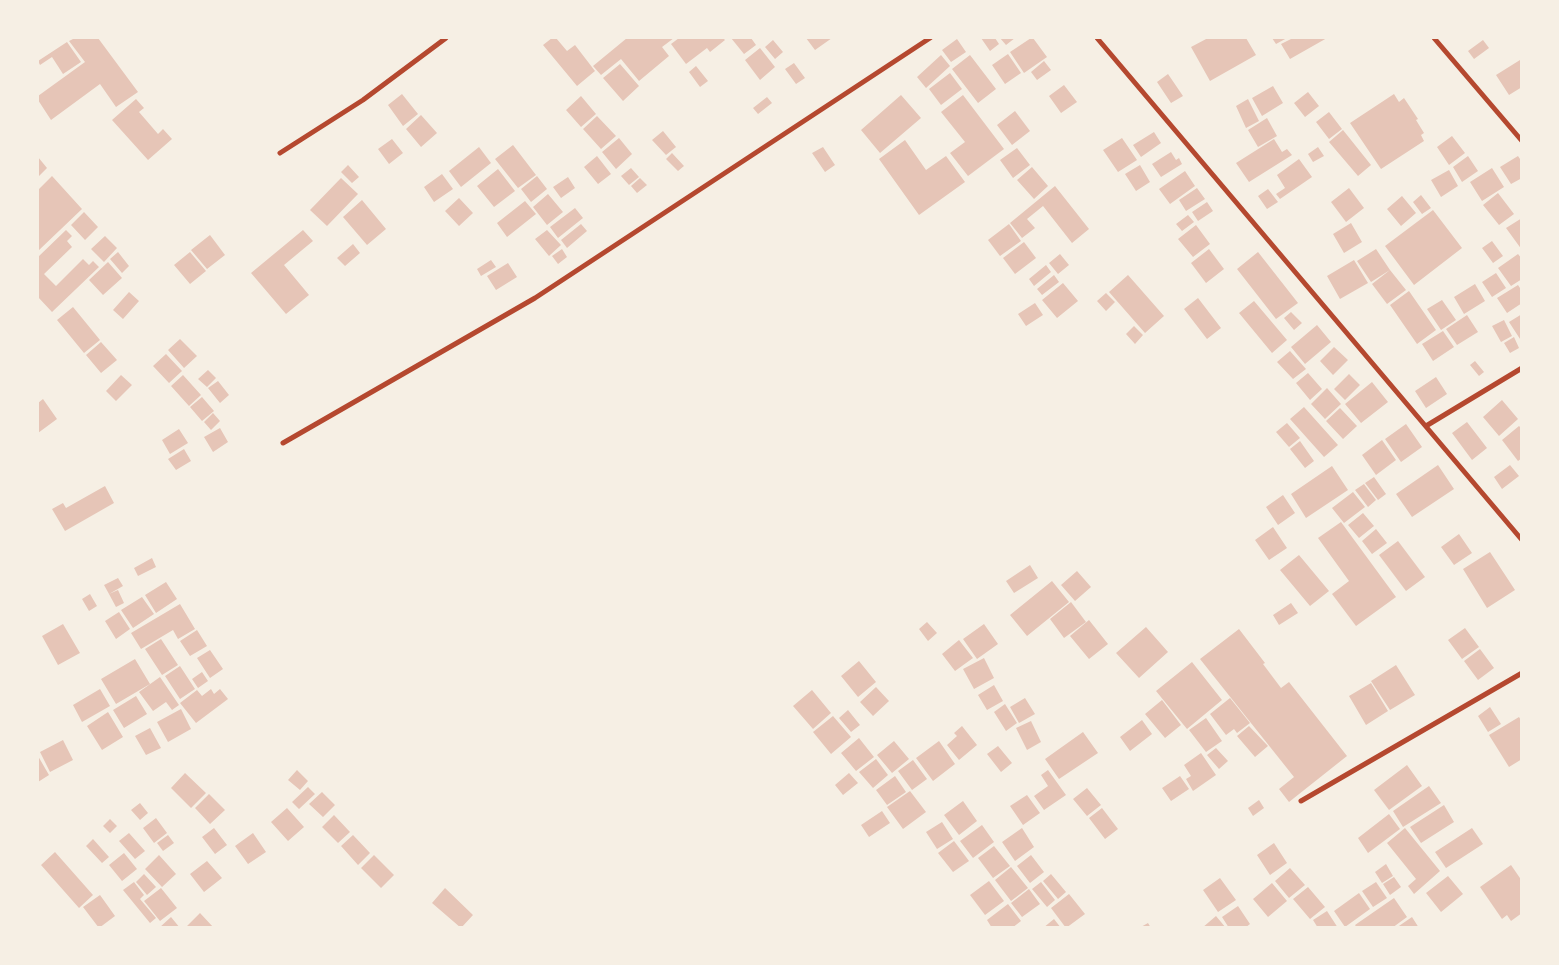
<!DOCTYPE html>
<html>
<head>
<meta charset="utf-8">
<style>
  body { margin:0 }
  #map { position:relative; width:1559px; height:965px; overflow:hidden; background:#f6efe4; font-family:"Open Sans",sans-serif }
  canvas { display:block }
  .frame { position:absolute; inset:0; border:39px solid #f6efe4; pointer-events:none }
</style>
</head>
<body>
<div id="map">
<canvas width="1559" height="965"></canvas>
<div class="frame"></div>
</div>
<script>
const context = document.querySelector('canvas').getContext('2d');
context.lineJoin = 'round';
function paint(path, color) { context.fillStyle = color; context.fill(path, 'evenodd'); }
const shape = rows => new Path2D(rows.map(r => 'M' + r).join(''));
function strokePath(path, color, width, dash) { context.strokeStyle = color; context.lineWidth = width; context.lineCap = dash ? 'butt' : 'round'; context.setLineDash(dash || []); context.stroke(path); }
paint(shape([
  [75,38,98,38,138,92,116,107,100,84,51,120,38,100,38,96,85,62,69,41],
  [552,38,556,38,567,51,575,45,595,71,577,86,543,45],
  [627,38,674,38,662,47,669,56,639,81,621,59,601,75,593,66],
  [679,38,723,38,725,40,710,52,707,48,686,64,671,44],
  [731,38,751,38,756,45,744,54],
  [806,38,832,38,815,50],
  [981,38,995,38,999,44,990,51],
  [1000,38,1015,38,1006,45],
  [1031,38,1033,38,1047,57,1024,73,1010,52],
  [1208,38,1246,38,1256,55,1210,81,1191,47],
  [1272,38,1287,38,1276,44],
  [1293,38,1327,38,1290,59,1281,44],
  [957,39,966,52,951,62,942,50],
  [773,40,783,52,775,59,765,47],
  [1483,40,1489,48,1474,59,1468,51],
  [67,42,81,62,63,74,52,57,40,65,38,61],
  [760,48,775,67,760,80,745,60],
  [1008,54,1021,73,1005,84,992,65],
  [941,55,950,66,926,88,917,77],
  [970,55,996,89,978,103,952,69],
  [1520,60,1522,87,1509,95,1496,75],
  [1044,61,1051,70,1037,80,1031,72],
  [794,63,805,78,796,84,785,69],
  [620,64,639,86,623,101,603,78],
  [696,66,708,81,700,87,689,72],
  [950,73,962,89,941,105,929,89],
  [1168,74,1183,96,1171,103,1157,82],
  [1064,85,1077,102,1061,113,1049,96],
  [1273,86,1283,103,1262,116,1252,98],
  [1308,92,1319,106,1305,117,1294,103],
  [402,94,418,114,403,126,388,105],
  [1394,94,1399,102,1404,98,1418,119,1416,120,1424,133,1421,135,1424,141,1381,169,1350,123],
  [901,95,921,118,880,153,861,130],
  [963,95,1004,149,968,176,950,153,965,142,941,112],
  [581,96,596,114,581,127,566,110],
  [767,97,772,103,758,114,753,108],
  [136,99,144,108,139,112,158,134,163,129,172,139,148,160,112,120],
  [1248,99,1259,121,1246,128,1236,106],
  [1015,111,1030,131,1012,145,997,125],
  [1329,112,1342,129,1329,139,1316,122],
  [421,115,437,133,421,147,406,129],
  [597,116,616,136,601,149,583,129],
  [1267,118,1277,136,1258,147,1248,130],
  [1343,130,1371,165,1358,176,1329,142],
  [663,131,676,147,666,155,652,140],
  [1154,132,1161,143,1141,157,1133,145],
  [1452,136,1465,153,1449,165,1437,147],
  [619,138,632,154,616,169,602,152],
  [1122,138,1137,160,1118,172,1103,150],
  [392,139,403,153,389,164,378,149],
  [1274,139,1282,152,1287,149,1292,155,1249,182,1236,163],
  [905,140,926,170,946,156,965,182,919,215,879,159],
  [513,145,536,175,518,188,495,159],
  [479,147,491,163,461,187,449,171],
  [823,147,835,165,825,172,812,153],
  [1318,147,1324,156,1313,162,1308,154],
  [1017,148,1030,165,1013,178,1000,160],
  [1171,152,1176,160,1179,158,1182,164,1161,177,1152,164],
  [672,153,684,166,678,171,666,159],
  [597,156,611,174,598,184,584,167],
  [1468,156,1478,171,1462,182,1453,167],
  [1518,156,1522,162,1522,178,1511,184,1500,167],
  [38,157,47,168,38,177],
  [1299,159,1312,177,1280,199,1276,194,1285,188,1277,175],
  [348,165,359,177,352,183,341,172],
  [1140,165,1150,182,1136,191,1125,174],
  [1032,167,1048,186,1034,199,1017,180],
  [631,168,639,177,629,185,621,176],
  [1492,168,1504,187,1482,201,1470,182],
  [498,169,515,191,494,207,477,186],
  [1449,170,1458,186,1441,197,1431,180],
  [1185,171,1195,186,1170,204,1159,189],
  [442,174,453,189,434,202,424,187],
  [52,176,82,209,38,251,38,190],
  [537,176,547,189,531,202,521,189],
  [568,177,575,188,561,198,553,187],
  [341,178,358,194,327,226,310,210],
  [640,178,647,185,637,193,631,186],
  [1055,186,1089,229,1072,243,1043,206,1027,219,1035,228,1022,238,1010,223],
  [1197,188,1205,199,1186,211,1179,200],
  [1349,188,1364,208,1346,222,1331,202],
  [1268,189,1278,202,1267,209,1258,196],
  [1498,193,1514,214,1499,225,1483,205],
  [548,194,563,212,547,225,533,207],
  [1421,195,1431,208,1422,214,1413,202],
  [1402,196,1416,213,1401,226,1387,209],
  [459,198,473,213,459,226,445,211],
  [362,200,386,229,367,245,343,217],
  [525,201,536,214,507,237,497,223],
  [1207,202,1213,211,1198,221,1192,212],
  [575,208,583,218,558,238,550,227],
  [1433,210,1462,248,1414,285,1385,246],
  [84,212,98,227,85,240,71,225],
  [1188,215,1194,222,1182,231,1176,224],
  [1522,218,1522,250,1506,228],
  [1351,223,1362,242,1344,253,1333,234],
  [581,224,587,231,567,248,561,240],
  [1009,224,1021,241,1000,256,988,240],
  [1196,225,1210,244,1193,257,1178,239],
  [66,230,72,236,67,241,72,247,44,274,56,286,83,259,89,265,93,261,99,267,52,312,38,297,38,257],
  [303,230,313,241,284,265,309,295,286,314,251,273],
  [547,230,561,245,549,256,535,239],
  [210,235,225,255,207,269,191,250],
  [105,236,117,248,104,262,91,249],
  [1492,241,1503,256,1493,263,1482,248],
  [1024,242,1036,258,1015,274,1003,258],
  [353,244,360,253,345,266,337,258],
  [562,249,567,257,558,264,552,256],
  [1209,249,1224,269,1206,283,1191,263],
  [1376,249,1390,270,1371,282,1357,261],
  [118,252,129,266,122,273,110,259],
  [190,252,206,271,190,284,174,265],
  [1258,252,1298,303,1276,319,1237,269],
  [1060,254,1069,265,1058,274,1049,263],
  [1518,254,1522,259,1522,279,1511,286,1498,268],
  [491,260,496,267,481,276,477,269],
  [1354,260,1368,283,1340,299,1327,276],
  [108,262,122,278,103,295,89,280],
  [508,263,517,277,496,290,487,276],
  [1046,265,1051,272,1034,286,1029,279],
  [1390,270,1406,290,1387,304,1372,284],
  [1496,273,1506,288,1492,297,1482,282],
  [1054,275,1059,282,1042,295,1037,289],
  [1128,275,1164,316,1145,333,1109,292],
  [1063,283,1078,301,1057,318,1042,300],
  [1475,284,1485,301,1464,314,1454,297],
  [1518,285,1522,291,1522,303,1507,313,1497,298],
  [1409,291,1436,330,1417,344,1390,305],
  [129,292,139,301,123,319,113,310],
  [1106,293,1115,302,1106,311,1097,301],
  [1198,298,1221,328,1207,339,1184,309],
  [1442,300,1456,320,1441,330,1427,309],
  [1254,301,1287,340,1272,353,1239,313],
  [1035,303,1043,315,1026,326,1018,314],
  [73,307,100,340,84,353,57,320],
  [1291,312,1302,323,1294,330,1284,318],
  [1522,314,1522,342,1509,322],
  [1467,315,1478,332,1457,345,1446,329],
  [1504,320,1512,336,1501,342,1492,326],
  [1317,325,1331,342,1305,364,1291,347],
  [1134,326,1143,335,1135,344,1126,334],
  [1443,331,1454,347,1433,361,1422,344],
  [1514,337,1519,348,1510,353,1504,343],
  [180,339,197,356,184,368,168,350],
  [101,342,117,360,101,373,86,355],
  [1334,347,1348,360,1333,375,1320,361],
  [1290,351,1306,369,1293,379,1277,362],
  [166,354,182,371,169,383,153,366],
  [1475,361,1484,372,1479,376,1470,365],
  [208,370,216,378,207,387,198,379],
  [1308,373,1322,389,1310,400,1296,383],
  [1349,374,1360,385,1345,400,1334,389],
  [121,375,132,385,116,401,106,391],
  [183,375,201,395,189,406,171,386],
  [1436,377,1447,394,1426,408,1415,391],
  [218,381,229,395,220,403,208,388],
  [1372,382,1388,402,1361,423,1345,404],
  [1327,388,1341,404,1325,419,1311,404],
  [202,397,214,411,202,421,190,407],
  [43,399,57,419,38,433,38,403],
  [1502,400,1518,419,1499,436,1483,417],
  [1304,407,1338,445,1324,457,1290,419],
  [1340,408,1357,426,1343,439,1326,421],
  [213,413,220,421,211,430,204,422],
  [1467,422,1487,448,1472,460,1452,433],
  [1287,423,1300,438,1289,447,1276,432],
  [1406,424,1422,447,1401,462,1385,439],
  [1519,426,1522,429,1522,458,1518,461,1502,440],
  [220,428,228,442,213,452,204,437],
  [179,429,188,443,170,454,162,440],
  [1382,440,1396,460,1376,475,1362,455],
  [1300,441,1314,461,1305,468,1290,449],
  [184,449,191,461,176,470,168,459],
  [1438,465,1454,489,1412,517,1396,494],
  [1510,465,1519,476,1502,489,1494,477],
  [1332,466,1348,490,1306,518,1291,494],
  [1374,477,1386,494,1378,500,1365,483],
  [1364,484,1376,500,1368,507,1355,490],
  [105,486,114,503,65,531,52,509,63,503,66,508],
  [1353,492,1365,507,1344,523,1332,508],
  [1283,495,1295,513,1278,525,1266,507],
  [1363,513,1374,526,1359,538,1348,525],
  [1341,522,1396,597,1356,626,1332,594,1349,581,1318,538],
  [1273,527,1287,548,1269,560,1255,540],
  [1376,529,1387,543,1372,554,1362,541],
  [1459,534,1472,553,1454,565,1441,547],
  [1398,541,1425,577,1406,591,1379,555],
  [1490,552,1515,590,1487,608,1463,569],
  [1299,555,1329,591,1310,606,1280,570],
  [152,558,156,567,138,576,134,568],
  [1030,565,1038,578,1014,593,1006,581],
  [1077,571,1091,587,1075,601,1061,585],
  [118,578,123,586,109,594,104,585],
  [1052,581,1069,602,1027,636,1010,615],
  [166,582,177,599,156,613,145,595],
  [118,590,124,603,116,607,109,594],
  [90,594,97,606,89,611,82,599],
  [142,597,154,614,133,628,121,610],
  [1071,602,1086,622,1064,638,1050,619],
  [1291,603,1298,613,1279,625,1273,615],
  [180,604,195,629,178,639,173,630,141,649,131,633],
  [119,612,130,629,116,639,105,621],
  [1089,620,1108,644,1089,659,1070,636],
  [927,622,937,633,928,641,919,629],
  [63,624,80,653,58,665,42,636],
  [984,624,998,644,977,659,963,639],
  [1146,627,1168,652,1139,678,1116,653],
  [1465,628,1479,647,1462,659,1448,640],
  [1239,629,1265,663,1263,664,1281,688,1289,682,1347,756,1289,802,1279,789,1294,777,1200,659],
  [197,630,207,646,190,656,180,641],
  [161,639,178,665,162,675,145,649],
  [959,640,973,658,955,671,942,654],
  [1480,649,1494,668,1478,680,1464,661],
  [210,650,223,669,210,678,197,658],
  [984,658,994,678,974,689,963,669],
  [135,659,150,684,116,704,101,679],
  [859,661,876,682,858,697,841,676],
  [1192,662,1222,700,1187,729,1156,691],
  [1396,665,1415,695,1390,710,1371,681],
  [180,666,195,689,180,699,165,676],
  [202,672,208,681,198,688,192,679],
  [160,677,179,705,172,710,166,702,153,711,139,692],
  [1371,683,1388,711,1366,725,1349,696],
  [994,685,1003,701,987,710,978,695],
  [876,687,889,701,873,716,860,702],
  [100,689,110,706,82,722,73,705],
  [211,689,214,694,220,689,228,699,196,723,180,703,197,690,202,696],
  [812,690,831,713,813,729,793,706],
  [136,696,147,714,124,728,113,710],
  [1025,698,1035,714,1019,723,1010,707],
  [1230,698,1250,723,1237,733,1234,729,1226,735,1210,714],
  [1162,700,1181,725,1165,738,1145,714],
  [1005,704,1017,723,1006,731,994,712],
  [1490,707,1501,724,1488,732,1478,716],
  [181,709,191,729,168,742,157,722],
  [848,710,860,725,851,732,839,718],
  [108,712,123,737,102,750,87,726],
  [833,716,851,737,831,754,813,732],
  [1519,717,1522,722,1522,759,1509,767,1489,735],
  [1206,718,1222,741,1206,752,1189,730],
  [1142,720,1152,734,1130,751,1120,737],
  [1031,721,1041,742,1027,750,1016,728],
  [962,726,977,745,959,760,947,745,957,736,954,733],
  [1249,726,1268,746,1255,757,1237,736],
  [150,728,161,748,146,755,135,736],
  [1083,732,1098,753,1059,779,1045,759],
  [859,738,874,757,856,771,841,753],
  [63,740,73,760,50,772,40,752],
  [894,741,909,759,892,773,877,755],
  [939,741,955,764,933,781,916,758],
  [998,746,1012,763,1001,772,987,754],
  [1216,748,1228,761,1219,769,1207,755],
  [1201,753,1216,775,1193,791,1186,779,1191,776,1184,765],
  [38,756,49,775,38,782],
  [876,759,888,775,873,788,859,772],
  [913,760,927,779,912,790,898,771],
  [1407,765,1422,786,1389,810,1374,790],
  [297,770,308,781,300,790,288,780],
  [1048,770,1066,795,1044,810,1034,796,1048,786,1041,775],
  [185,773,206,793,191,808,171,788],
  [849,773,858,783,843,795,835,785],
  [895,776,906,792,887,805,876,790],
  [1180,776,1189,789,1171,801,1162,788],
  [1429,786,1441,803,1403,827,1393,811],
  [308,787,315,794,299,809,292,802],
  [1087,788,1101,805,1087,816,1073,799],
  [910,791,926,812,903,829,887,807],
  [322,792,335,805,323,817,309,804],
  [209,794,225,810,210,824,195,808],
  [1027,795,1040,813,1023,825,1010,806],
  [1259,800,1264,808,1253,816,1248,808],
  [963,801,977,821,959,835,944,815],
  [140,803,148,813,140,820,131,810],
  [1444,805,1454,822,1421,843,1410,827],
  [287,808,304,827,288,841,271,822],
  [1102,808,1118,829,1105,839,1089,818],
  [882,811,890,823,869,837,861,825],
  [1389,814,1400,829,1368,853,1358,838],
  [334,815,350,832,338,843,322,827],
  [156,818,167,833,154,843,143,828],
  [110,819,117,826,110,833,103,826],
  [942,822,953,839,937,849,926,832],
  [982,825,994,842,973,858,960,841],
  [214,828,227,845,215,854,202,837],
  [1022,828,1034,847,1015,861,1002,842],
  [1405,828,1440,871,1414,894,1408,886,1416,879,1387,843],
  [1472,828,1483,844,1446,868,1435,852],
  [129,833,145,851,135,859,119,841],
  [253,833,266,852,248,864,235,846],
  [168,835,174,843,163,851,157,843],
  [353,835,370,853,358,865,341,846],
  [93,839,109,857,102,863,86,846],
  [954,841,969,861,953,872,938,853],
  [1274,843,1287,863,1270,875,1257,855],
  [994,846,1010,866,993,878,978,858],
  [55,852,93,895,79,908,41,865],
  [124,853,137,869,122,881,109,865],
  [159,855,176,874,162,887,145,869],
  [374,855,394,875,381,888,361,868],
  [1031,855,1044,872,1030,883,1017,866],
  [207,861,222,878,204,892,190,874],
  [1386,864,1393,876,1382,883,1375,872],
  [1511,865,1522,881,1522,913,1511,921,1507,915,1502,919,1480,887],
  [1011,867,1028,888,1011,901,995,880],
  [1290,868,1305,885,1289,898,1275,881],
  [144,874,156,887,147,895,136,882],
  [1051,874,1066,892,1058,899,1043,881],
  [1448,876,1463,894,1441,912,1426,893],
  [1394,877,1401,887,1390,895,1383,884],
  [1220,878,1236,900,1218,912,1203,890],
  [989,881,1004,901,985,915,970,895],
  [134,882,144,895,140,899,156,918,150,923,123,890],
  [1041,882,1055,900,1047,907,1032,889],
  [1376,882,1387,898,1373,907,1362,891],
  [1272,883,1287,901,1268,917,1253,899],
  [1308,887,1325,907,1310,919,1293,899],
  [161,888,177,908,160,921,144,901],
  [445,888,473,915,461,928,432,903],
  [1029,889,1040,904,1022,917,1011,903],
  [1359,893,1370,909,1345,927,1334,911],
  [1069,894,1085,914,1066,928,1051,908],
  [100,895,115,916,99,928,83,907],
  [1394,898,1407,917,1392,928,1357,928,1355,925],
  [1008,904,1021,921,1012,928,992,928,987,920],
  [1238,906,1250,924,1245,928,1229,928,1222,917],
  [1327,911,1338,928,1318,928,1313,920],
  [200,913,214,928,189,928,187,926],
  [1216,916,1226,928,1202,928],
  [171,917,180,928,159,928],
  [1412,917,1419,928,1396,928],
  [1054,919,1061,928,1043,928],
  [1148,923,1151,928,1139,928]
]), '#e6c5b7');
strokePath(shape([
  [1097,38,1522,540],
  [1434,38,1522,141],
  [280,153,363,100,446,38],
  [1426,426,1522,368],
  [283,443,535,298,930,38],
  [1301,801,1522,673]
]), '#b5482f', 5);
</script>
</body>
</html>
